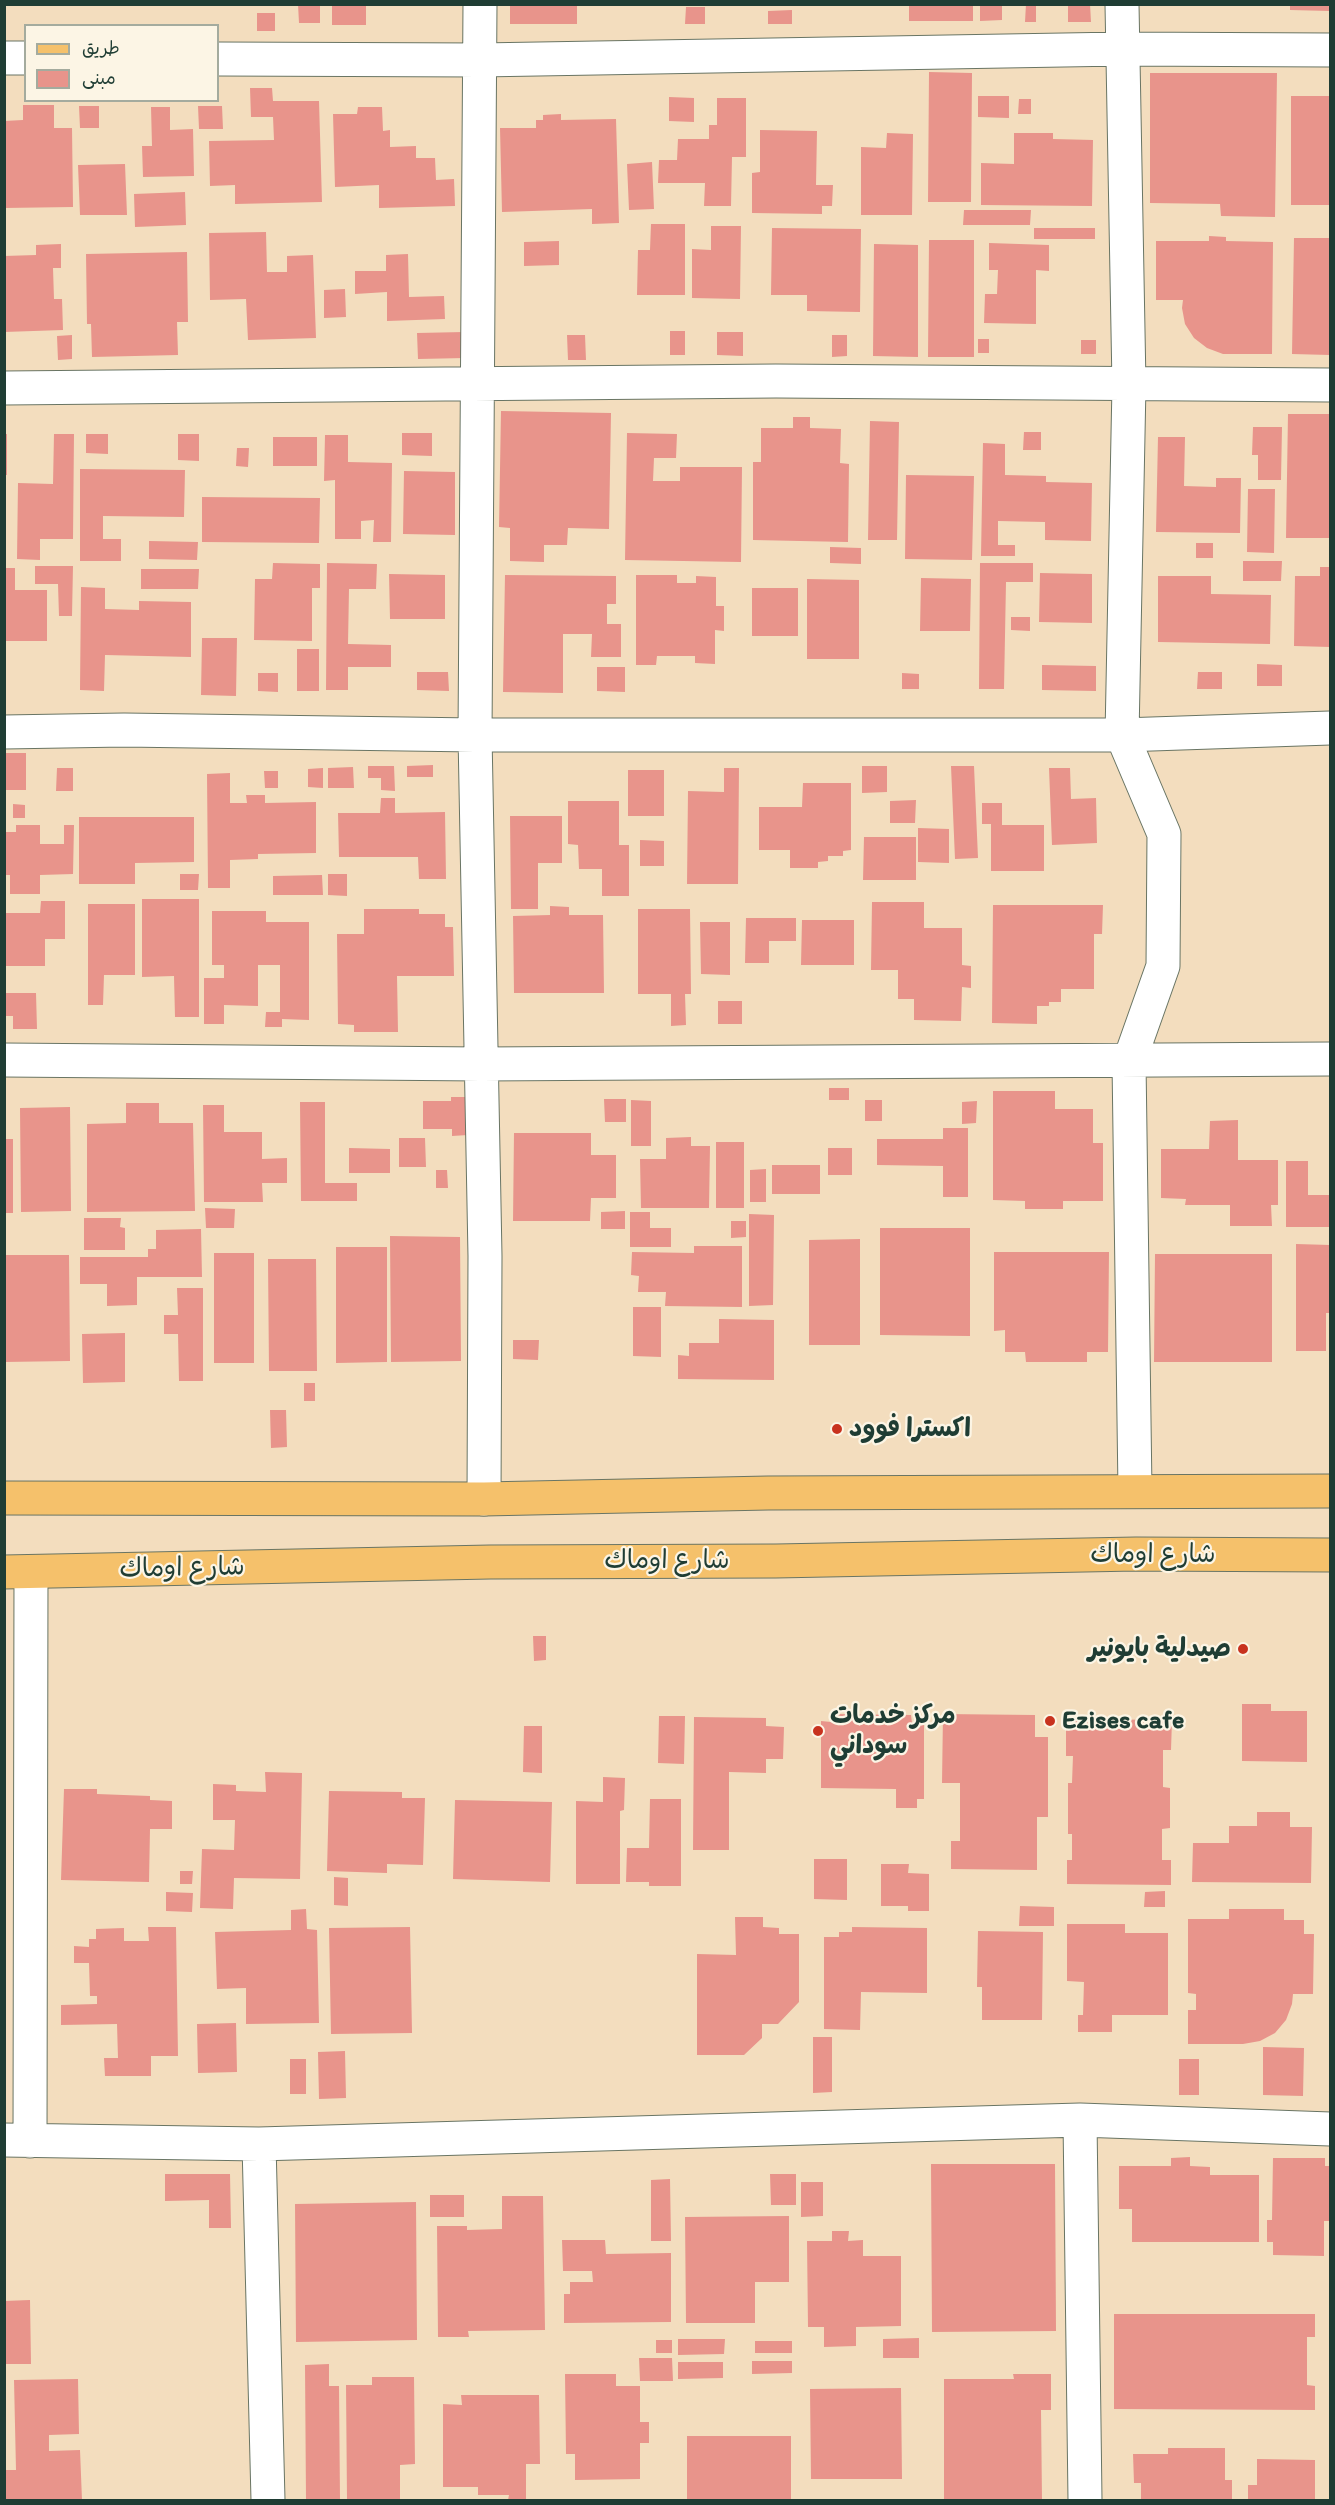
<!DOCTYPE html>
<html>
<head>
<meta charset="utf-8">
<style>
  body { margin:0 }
  #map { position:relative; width:1335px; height:2505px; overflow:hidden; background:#f3ddbe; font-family:Itim,"Playpen Sans Arabic",sans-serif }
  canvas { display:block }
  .frame { position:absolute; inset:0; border:6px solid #1f3d34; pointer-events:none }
  .legend { position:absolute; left:24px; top:24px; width:195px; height:78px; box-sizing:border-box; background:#fcf5e5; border:2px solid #a4ab9e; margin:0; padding:8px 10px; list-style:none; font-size:18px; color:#1f3d34 }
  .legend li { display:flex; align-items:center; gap:12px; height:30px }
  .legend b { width:30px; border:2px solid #a4ab9e }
</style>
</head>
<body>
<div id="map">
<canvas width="1335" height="2505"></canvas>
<div class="frame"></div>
<ul class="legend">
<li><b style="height:8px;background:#f5c16b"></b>طريق</li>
<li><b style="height:16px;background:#e8948b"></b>مبنى</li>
</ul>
</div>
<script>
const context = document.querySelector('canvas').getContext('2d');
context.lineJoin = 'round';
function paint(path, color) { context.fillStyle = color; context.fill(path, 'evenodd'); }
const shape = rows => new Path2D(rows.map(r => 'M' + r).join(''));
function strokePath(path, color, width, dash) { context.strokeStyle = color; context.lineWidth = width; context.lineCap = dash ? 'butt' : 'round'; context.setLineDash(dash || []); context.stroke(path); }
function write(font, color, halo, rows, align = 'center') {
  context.font = font + ' Itim,"Playpen Sans Arabic",sans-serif'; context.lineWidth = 4.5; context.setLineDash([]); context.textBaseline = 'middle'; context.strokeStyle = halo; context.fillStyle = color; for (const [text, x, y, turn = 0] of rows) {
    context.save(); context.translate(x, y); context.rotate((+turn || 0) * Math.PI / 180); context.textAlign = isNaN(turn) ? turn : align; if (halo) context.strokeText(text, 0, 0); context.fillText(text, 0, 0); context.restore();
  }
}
paint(shape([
  [298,4,320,4,320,23,299,23],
  [332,4,366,4,366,25,332,25],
  [510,4,577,4,577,24,510,24],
  [909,4,973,4,973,21,909,21],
  [980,4,1002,4,1002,20,980,21],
  [1026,4,1036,4,1036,22,1025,22],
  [1068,4,1090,4,1091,22,1068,22],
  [1290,4,1330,4,1330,11,1290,10],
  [686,7,705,7,705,24,685,24],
  [792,10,792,24,768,24,768,11],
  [257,13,275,13,275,31,257,31],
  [929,72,972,73,971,202,928,202],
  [1150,73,1277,73,1275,217,1221,216,1220,204,1150,203],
  [250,88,272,88,273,101,319,101,322,202,235,204,235,185,210,186,209,141,274,140,273,117,251,117],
  [978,96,1009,96,1009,118,978,117],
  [1291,96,1330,96,1330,205,1291,205],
  [669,97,694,98,694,122,669,121],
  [717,98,746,98,746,157,732,157,731,206,704,206,705,183,658,183,659,160,677,160,678,139,709,139,709,125,717,125],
  [1019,99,1031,99,1031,114,1018,114],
  [23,105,54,105,54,128,72,128,73,207,4,208,4,121,23,120],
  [79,106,99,106,99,128,80,128],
  [198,106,222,106,223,129,199,129],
  [151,107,170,107,170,130,193,129,194,176,143,177,142,146,152,146],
  [358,107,382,107,383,131,390,130,390,147,416,146,416,158,435,158,436,180,454,179,455,206,379,208,379,185,335,187,333,114,357,114],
  [561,114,561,120,616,119,619,223,592,224,592,209,502,212,500,128,536,128,536,120,543,120,543,115],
  [760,130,817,131,816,185,833,185,832,206,822,206,822,214,752,213,752,173,760,172],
  [887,133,913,134,912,215,861,215,861,147,886,148],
  [1014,133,1053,133,1053,139,1093,140,1092,206,981,205,981,163,1014,164],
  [652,162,654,209,629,210,627,164],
  [125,164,127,215,80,215,78,165],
  [185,192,186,225,135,227,134,194],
  [964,210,1031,210,1030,225,963,225],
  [651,224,685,224,685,295,637,295,638,250,650,250],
  [711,226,741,226,740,299,692,298,692,249,711,250],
  [772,228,861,229,860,312,807,311,807,295,771,295],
  [1034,228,1095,228,1095,239,1034,239],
  [266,232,267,272,287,272,287,256,313,255,316,338,248,340,246,299,210,300,209,233],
  [1209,236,1226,237,1226,241,1273,242,1272,354,1223,354,1207,348,1194,338,1185,324,1182,308,1183,300,1156,300,1156,241,1209,241],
  [1294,238,1330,238,1330,355,1292,354],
  [929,240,974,240,974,357,928,357],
  [559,241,559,265,524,266,524,242],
  [989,243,1049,245,1049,271,1036,270,1036,324,984,323,985,294,997,294,998,270,989,270],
  [61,244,61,268,53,268,54,299,62,299,63,330,4,332,4,256,36,255,36,245],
  [874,244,918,245,918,357,873,356],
  [187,252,188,322,177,322,178,355,92,357,91,324,87,324,86,254],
  [408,254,409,297,444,296,445,319,387,321,387,292,355,294,355,271,386,271,386,255],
  [345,289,346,317,324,318,324,290],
  [670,331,685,331,685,355,670,355],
  [464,332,465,358,418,359,417,333],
  [717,332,743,332,743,356,717,355],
  [72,335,72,359,58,360,57,336],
  [567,335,585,335,586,360,568,360],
  [832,335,847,335,847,356,832,357],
  [978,339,989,339,989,353,978,353],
  [1081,340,1096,340,1096,354,1081,354],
  [501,411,611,413,609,529,568,528,567,545,544,545,544,562,510,561,510,528,499,527],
  [1288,414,1330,414,1330,538,1286,538],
  [793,417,810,417,810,428,841,429,840,463,849,464,848,542,753,540,753,462,761,462,761,428,793,428],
  [870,421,899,422,897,540,868,540],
  [1253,427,1282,427,1281,480,1258,480,1258,455,1252,455],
  [1024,432,1041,432,1041,450,1023,450],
  [402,433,432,433,432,456,402,455],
  [627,433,677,434,676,458,654,458,653,481,680,481,680,467,742,467,741,562,625,560],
  [4,434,7,434,7,475,4,475],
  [54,434,74,434,73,539,40,539,40,560,17,559,18,483,53,484],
  [86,434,108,434,108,454,86,453],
  [178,434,199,434,199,461,178,460],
  [325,435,348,435,348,462,392,463,391,542,373,542,374,520,361,521,361,539,335,539,335,480,324,481],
  [273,437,317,437,317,466,273,466],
  [1158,437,1185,437,1184,486,1216,487,1216,478,1241,478,1240,533,1156,532],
  [983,443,1005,444,1005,475,1046,476,1046,482,1092,483,1091,541,1045,540,1045,522,998,521,998,545,1015,545,1015,556,981,556],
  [237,448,249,448,248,467,236,466],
  [80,469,185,470,184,517,103,516,103,539,121,539,121,561,80,561],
  [404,471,455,472,455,535,403,534],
  [906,475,974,476,972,560,905,559],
  [1248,489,1275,489,1274,553,1247,552],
  [202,497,320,498,319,543,202,542],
  [149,541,198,542,197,560,149,559],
  [1196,543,1213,543,1213,558,1196,558],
  [830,547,861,548,861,564,830,563],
  [1243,561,1282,561,1281,581,1243,581],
  [273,563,320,564,320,588,312,588,312,641,254,640,255,579,272,579],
  [327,563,377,564,376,589,349,589,348,644,391,645,391,667,348,667,348,690,326,690],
  [980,563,1033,563,1033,582,1006,582,1004,689,979,689],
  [35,566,73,566,72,616,59,616,58,584,35,584],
  [1320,567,1330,567,1330,647,1294,646,1295,576,1320,576],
  [4,568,15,568,15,590,47,590,47,641,4,641],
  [141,569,199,569,198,589,141,589],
  [1040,573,1092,574,1092,623,1039,622],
  [389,574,445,575,445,619,390,619],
  [505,575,616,576,616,604,607,604,607,624,621,624,621,657,591,657,592,634,563,634,563,693,503,692],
  [636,575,677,575,677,583,696,583,696,576,716,577,716,606,724,606,724,631,715,630,715,664,695,663,695,656,657,656,656,665,636,665],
  [1158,576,1211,576,1211,594,1271,595,1270,644,1158,642],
  [921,578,971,579,970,631,920,631],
  [807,579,859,580,859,659,807,659],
  [81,587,105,588,105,609,139,610,139,601,191,602,191,657,105,655,104,691,80,690],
  [752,588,798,588,798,636,752,636],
  [1011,617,1030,617,1030,631,1011,630],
  [202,638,237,638,236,696,201,695],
  [297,649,319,649,319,691,297,691],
  [1257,664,1282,665,1282,686,1257,686],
  [1042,665,1096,666,1096,691,1042,690],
  [597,667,625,667,625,692,597,691],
  [417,672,448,672,449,691,417,690],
  [1198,672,1222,672,1222,689,1197,689],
  [258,673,278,673,278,692,258,691],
  [902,673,919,674,919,689,902,689],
  [4,753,26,753,26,790,4,790],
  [433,765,433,777,407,777,407,766],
  [368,766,394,766,395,791,381,790,381,778,368,778],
  [862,766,887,766,887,792,862,793],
  [951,766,974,766,978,858,955,859],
  [353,767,354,788,328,788,328,768],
  [57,768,73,768,73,791,56,791],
  [323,768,323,788,308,787,308,769],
  [724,768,739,768,738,884,687,884,688,791,724,792],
  [1049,768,1070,768,1071,799,1096,798,1097,843,1052,845],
  [628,770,664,770,664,816,628,816],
  [264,771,278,771,278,788,265,788],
  [230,773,230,803,247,803,246,795,265,795,265,803,316,802,316,853,258,854,258,859,230,860,230,888,208,888,207,774],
  [803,783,851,783,851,850,843,851,843,856,828,856,828,861,818,862,818,868,790,868,790,850,759,850,759,807,802,807],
  [381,798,395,798,395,813,445,812,446,879,419,879,418,857,339,857,338,813,380,813],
  [916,800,915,823,890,823,890,801],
  [568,801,619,801,619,845,629,845,629,896,602,896,602,869,579,869,578,845,568,844],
  [982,803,1002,803,1002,825,1044,825,1044,871,991,871,991,824,982,824],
  [13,804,25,805,25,818,13,818],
  [510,816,562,816,562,863,538,863,538,909,511,909],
  [79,817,194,817,194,862,135,863,135,884,79,884],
  [16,825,40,825,40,844,64,844,64,825,74,825,73,874,40,875,40,894,10,894,10,875,5,875,5,832,16,832],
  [918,828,949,829,949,863,918,862],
  [864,837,916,837,916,880,863,880],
  [640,840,664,841,664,866,640,866],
  [180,874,199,874,198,890,180,890],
  [328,874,347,874,347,896,328,895],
  [322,875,323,895,273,895,273,876],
  [142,899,199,899,199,1017,175,1017,174,976,142,977],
  [41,901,65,901,65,939,45,939,45,966,4,966,4,913,40,913],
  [872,902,924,902,924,928,962,928,962,965,971,966,971,988,962,987,961,1021,914,1020,914,999,898,999,898,970,871,970],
  [88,904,135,904,135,975,104,975,103,1005,88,1005],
  [993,905,1103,905,1102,934,1094,934,1094,989,1061,989,1061,1002,1049,1002,1049,1006,1037,1006,1037,1024,992,1023],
  [550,906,569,907,569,915,603,915,604,993,514,993,513,916,550,915],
  [364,909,419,909,419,914,445,914,445,927,453,927,454,976,397,976,398,1032,354,1032,354,1025,338,1024,337,934,364,934],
  [638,909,690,909,691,994,685,994,686,1025,671,1026,671,994,638,994],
  [212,911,266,911,266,922,309,922,309,1020,282,1019,282,1027,265,1027,266,1012,280,1012,280,965,258,965,258,1006,224,1005,224,1024,204,1024,204,978,224,978,224,965,212,965],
  [746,918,796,918,796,941,769,941,769,963,745,963],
  [802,920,854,920,854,965,801,965],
  [700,922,730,922,730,975,701,974],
  [4,993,36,993,37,1029,13,1029,13,1016,4,1016],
  [718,1001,742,1001,742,1024,718,1024],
  [829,1088,849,1088,849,1100,829,1100],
  [993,1091,1055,1091,1055,1109,1093,1109,1093,1143,1103,1143,1103,1201,1063,1201,1063,1209,1025,1209,1025,1201,993,1200],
  [451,1097,467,1097,468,1135,452,1136,452,1129,423,1129,423,1101,451,1101],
  [604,1099,626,1099,626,1122,605,1122],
  [631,1100,651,1101,651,1146,631,1146],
  [865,1100,882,1100,882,1121,865,1121],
  [977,1101,976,1123,962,1124,962,1102],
  [300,1102,325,1102,325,1183,357,1183,357,1201,301,1201],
  [126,1103,159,1103,159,1123,193,1123,195,1211,87,1212,87,1124,126,1123],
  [203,1105,224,1105,224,1132,262,1132,262,1159,287,1158,287,1183,262,1183,263,1202,204,1202],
  [70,1107,71,1211,21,1212,20,1108],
  [1238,1120,1238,1160,1278,1160,1278,1205,1271,1205,1272,1226,1230,1226,1230,1205,1185,1205,1186,1199,1161,1198,1161,1149,1209,1149,1210,1121],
  [943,1128,968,1128,968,1197,943,1197,943,1166,877,1165,877,1139,943,1139],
  [514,1133,591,1133,591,1155,616,1155,616,1198,591,1198,590,1221,513,1221],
  [691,1137,691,1146,710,1146,709,1208,641,1208,640,1159,666,1159,666,1138],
  [399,1138,425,1138,426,1167,399,1167],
  [4,1139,13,1139,13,1213,4,1213],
  [716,1142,744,1142,744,1208,716,1208],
  [349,1148,390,1149,390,1173,349,1173],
  [828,1148,852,1148,852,1175,828,1175],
  [1286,1161,1308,1161,1308,1195,1330,1195,1330,1227,1286,1227],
  [772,1165,820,1165,820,1194,772,1194],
  [766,1169,766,1202,750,1202,750,1170],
  [436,1170,447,1170,448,1188,436,1188],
  [205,1208,235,1209,234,1228,206,1228],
  [625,1211,625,1229,601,1229,601,1212],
  [630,1212,650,1212,650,1228,671,1228,671,1247,630,1247],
  [749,1214,774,1215,773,1305,749,1306],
  [84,1218,121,1218,120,1227,125,1228,125,1250,84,1250],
  [731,1221,746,1221,746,1237,731,1238],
  [880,1228,970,1228,970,1336,880,1335],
  [201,1229,202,1277,137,1277,137,1305,107,1306,107,1284,80,1284,80,1257,148,1257,148,1249,156,1249,156,1230],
  [390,1236,460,1237,461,1361,391,1362],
  [860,1239,860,1345,809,1345,809,1240],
  [1296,1244,1330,1245,1330,1313,1326,1313,1326,1351,1296,1351],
  [694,1246,742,1246,742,1307,665,1306,666,1292,638,1292,639,1276,631,1275,632,1252,694,1253],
  [336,1247,387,1247,387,1362,336,1363],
  [994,1252,1109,1252,1108,1352,1087,1352,1087,1362,1026,1362,1025,1352,1005,1352,1005,1330,994,1331],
  [214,1253,254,1253,254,1363,214,1363],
  [1155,1254,1272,1254,1272,1362,1154,1362],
  [4,1255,69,1255,70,1361,4,1362],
  [268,1259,316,1259,317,1371,269,1371],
  [177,1288,203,1288,203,1381,179,1381,178,1334,164,1334,164,1315,178,1315],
  [633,1307,661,1307,661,1357,633,1356],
  [719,1319,774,1320,774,1380,678,1379,678,1355,689,1356,689,1343,719,1343],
  [125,1333,125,1382,83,1383,82,1334],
  [513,1340,539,1340,538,1360,513,1359],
  [304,1383,315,1383,315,1401,304,1401],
  [270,1410,286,1410,287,1447,271,1448],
  [533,1636,546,1636,546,1660,534,1661],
  [1242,1704,1271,1704,1271,1711,1307,1711,1307,1762,1242,1761],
  [832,1714,911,1715,912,1723,924,1723,924,1799,917,1799,917,1808,896,1808,896,1789,821,1788,821,1721,831,1722],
  [943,1714,1035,1715,1035,1737,1048,1737,1048,1817,1037,1817,1037,1870,951,1869,951,1841,960,1841,960,1783,942,1783],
  [659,1716,685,1716,684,1764,658,1763],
  [694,1717,766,1718,766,1726,784,1727,783,1759,766,1759,766,1773,729,1772,729,1850,693,1850],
  [1066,1719,1172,1720,1171,1750,1163,1750,1163,1787,1170,1788,1170,1828,1162,1829,1162,1860,1171,1860,1171,1885,1067,1884,1067,1860,1072,1860,1072,1834,1068,1834,1068,1783,1072,1783,1073,1756,1066,1756],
  [524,1726,542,1726,542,1773,523,1772],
  [265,1772,302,1773,300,1879,234,1878,233,1909,200,1908,202,1849,234,1850,235,1820,213,1820,213,1784,236,1785,236,1791,266,1792],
  [603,1777,625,1778,624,1810,620,1811,620,1884,576,1884,576,1801,603,1802],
  [64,1789,97,1789,97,1794,150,1796,150,1800,172,1801,172,1829,150,1829,149,1882,61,1880],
  [329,1791,402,1792,402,1798,425,1798,423,1865,387,1864,387,1873,327,1871],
  [650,1799,681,1799,681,1886,649,1886,649,1882,626,1882,627,1848,649,1848],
  [455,1800,552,1802,550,1882,453,1879],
  [1257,1812,1290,1812,1290,1827,1312,1827,1311,1883,1192,1882,1193,1843,1229,1843,1229,1826,1257,1826],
  [814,1859,847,1859,847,1900,814,1899],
  [881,1864,909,1864,908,1873,929,1874,929,1911,908,1911,908,1906,881,1906],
  [180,1871,193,1871,192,1884,180,1884],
  [334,1877,348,1878,348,1906,334,1905],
  [1165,1891,1165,1907,1144,1907,1145,1892],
  [166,1892,193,1893,192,1912,166,1911],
  [1020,1906,1054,1907,1054,1926,1019,1926],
  [306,1909,307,1929,317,1930,319,2023,246,2024,246,1988,217,1989,215,1932,291,1930,291,1910],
  [1229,1909,1284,1909,1284,1920,1304,1920,1304,1934,1314,1934,1313,1994,1293,1994,1292,2004,1286,2020,1275,2033,1260,2041,1243,2044,1188,2044,1188,2010,1196,2010,1196,1994,1188,1993,1188,1919,1229,1919],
  [735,1917,763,1917,763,1927,779,1928,779,1934,799,1934,799,2002,778,2024,762,2024,762,2038,744,2055,697,2055,697,1954,736,1955],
  [1067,1924,1125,1924,1125,1933,1168,1933,1168,2015,1112,2015,1112,2032,1078,2032,1078,2015,1083,2015,1084,1982,1067,1981],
  [148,1927,176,1927,178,2056,151,2056,151,2076,105,2076,104,2058,118,2058,117,2024,61,2025,61,2005,97,2004,97,1996,90,1996,89,1963,74,1963,74,1946,89,1947,89,1939,96,1939,96,1929,124,1928,124,1941,149,1941],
  [410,1927,412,2033,331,2034,329,1928],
  [852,1927,927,1928,927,1993,861,1992,860,2030,824,2029,824,1937,839,1937,839,1932,852,1932],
  [978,1931,1043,1932,1042,2020,982,2020,982,1987,977,1987],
  [236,2023,237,2072,198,2073,197,2024],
  [813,2037,832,2037,832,2092,813,2093],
  [1263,2047,1304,2048,1303,2096,1263,2095],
  [345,2051,346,2098,319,2099,318,2052],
  [290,2059,306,2059,306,2094,290,2094],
  [1179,2059,1199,2059,1199,2095,1179,2095],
  [1190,2157,1190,2166,1210,2167,1210,2175,1259,2175,1259,2242,1132,2242,1132,2209,1119,2209,1119,2166,1171,2166,1171,2158],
  [1273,2158,1325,2158,1325,2166,1330,2166,1330,2221,1324,2221,1324,2256,1273,2255,1273,2242,1267,2242,1267,2220,1272,2220],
  [931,2164,1055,2164,1056,2331,932,2332],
  [165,2174,230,2174,231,2228,209,2228,209,2200,165,2201],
  [770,2174,796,2174,796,2205,771,2205],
  [670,2179,671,2241,651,2241,651,2180],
  [801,2182,823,2182,823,2216,801,2217],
  [430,2195,464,2195,464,2217,430,2217],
  [502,2196,543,2196,545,2330,468,2331,469,2337,438,2337,437,2226,467,2226,467,2230,502,2229],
  [416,2202,417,2340,296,2342,295,2204],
  [789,2216,789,2282,755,2282,755,2323,686,2323,685,2217],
  [832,2231,849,2231,848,2241,863,2240,863,2256,901,2256,901,2326,856,2327,856,2346,824,2347,824,2327,808,2327,807,2241,832,2241],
  [562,2240,605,2240,606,2254,671,2253,671,2322,564,2323,564,2294,570,2294,570,2282,593,2282,592,2271,563,2271],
  [30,2300,31,2364,4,2364,4,2301],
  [1114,2314,1315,2314,1315,2337,1307,2337,1307,2385,1315,2386,1315,2410,1114,2409],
  [919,2338,919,2358,883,2358,883,2339],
  [678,2339,725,2339,724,2354,678,2355],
  [656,2340,672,2340,672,2353,656,2353],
  [755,2341,792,2341,792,2353,755,2353],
  [639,2358,672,2358,673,2381,640,2381],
  [752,2361,792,2361,792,2373,752,2374],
  [678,2362,723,2362,723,2378,678,2379],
  [329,2364,329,2386,339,2386,340,2500,306,2500,305,2365],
  [565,2374,616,2374,616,2386,640,2386,640,2422,649,2422,649,2443,640,2443,640,2479,575,2480,575,2454,566,2454],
  [1013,2374,1051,2374,1051,2410,1041,2410,1042,2500,944,2500,944,2379,1014,2379],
  [372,2377,414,2377,415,2464,400,2465,400,2500,347,2500,346,2385,372,2385],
  [78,2379,79,2434,49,2435,49,2451,80,2450,82,2500,4,2500,4,2470,16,2470,14,2380],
  [901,2388,902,2479,811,2479,810,2389],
  [461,2395,539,2395,540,2464,526,2464,526,2500,508,2500,509,2495,478,2495,478,2487,443,2487,443,2404,462,2405],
  [687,2436,791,2436,791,2500,687,2500],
  [1168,2448,1225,2448,1225,2480,1232,2480,1232,2500,1141,2500,1141,2483,1134,2483,1133,2454,1168,2454],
  [1257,2459,1315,2460,1315,2500,1248,2500,1248,2485,1257,2485]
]), '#e8948b');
const street = shape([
  [480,4,475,735,485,1256,484,1499],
  [1122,4,1129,385,1122,735,1164,834,1163,966,1129,1062,1135,1491],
  [4,58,26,58],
  [218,59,480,60,1122,49,1330,50],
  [4,388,776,381,1330,385],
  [4,732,124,730,475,735,1122,735,1330,728],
  [4,1060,481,1064,1330,1059],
  [1080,2120,1085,2500],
  [4,2140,259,2144,1080,2120,1330,2129],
  [30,2141,31,1572],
  [259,2144,268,2500]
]);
const primary = shape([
  [4,1498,484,1499,768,1493,1330,1491],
  [4,1572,490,1562,776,1561,1136,1554,1330,1555]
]);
strokePath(street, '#697564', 35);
strokePath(primary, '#697564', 35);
strokePath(street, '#fff', 33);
strokePath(primary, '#f5c16b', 33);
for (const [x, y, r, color] of [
  [837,1429,6,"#c8321e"],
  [1243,1649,6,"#c8321e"],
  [1050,1721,6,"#c8321e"],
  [818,1731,6,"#c8321e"]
]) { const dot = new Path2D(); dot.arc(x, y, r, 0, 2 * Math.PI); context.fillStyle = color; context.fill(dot); strokePath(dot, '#fcf5e5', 2); }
write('bold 26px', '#1f3d34', '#fcf5e5', [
  ["اكسترا فوود",849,1429],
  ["صيدلية بايونير",1231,1649,"right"],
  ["مركز خدمات",830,1716],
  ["سوداني",830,1746],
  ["Ezises cafe",1062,1721]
], 'left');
write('26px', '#1f3d34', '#fcf5e5', [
  ["شارع اوماك",1153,1555],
  ["شارع اوماك",667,1561],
  ["شارع اوماك",182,1569,-1]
]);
</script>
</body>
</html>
